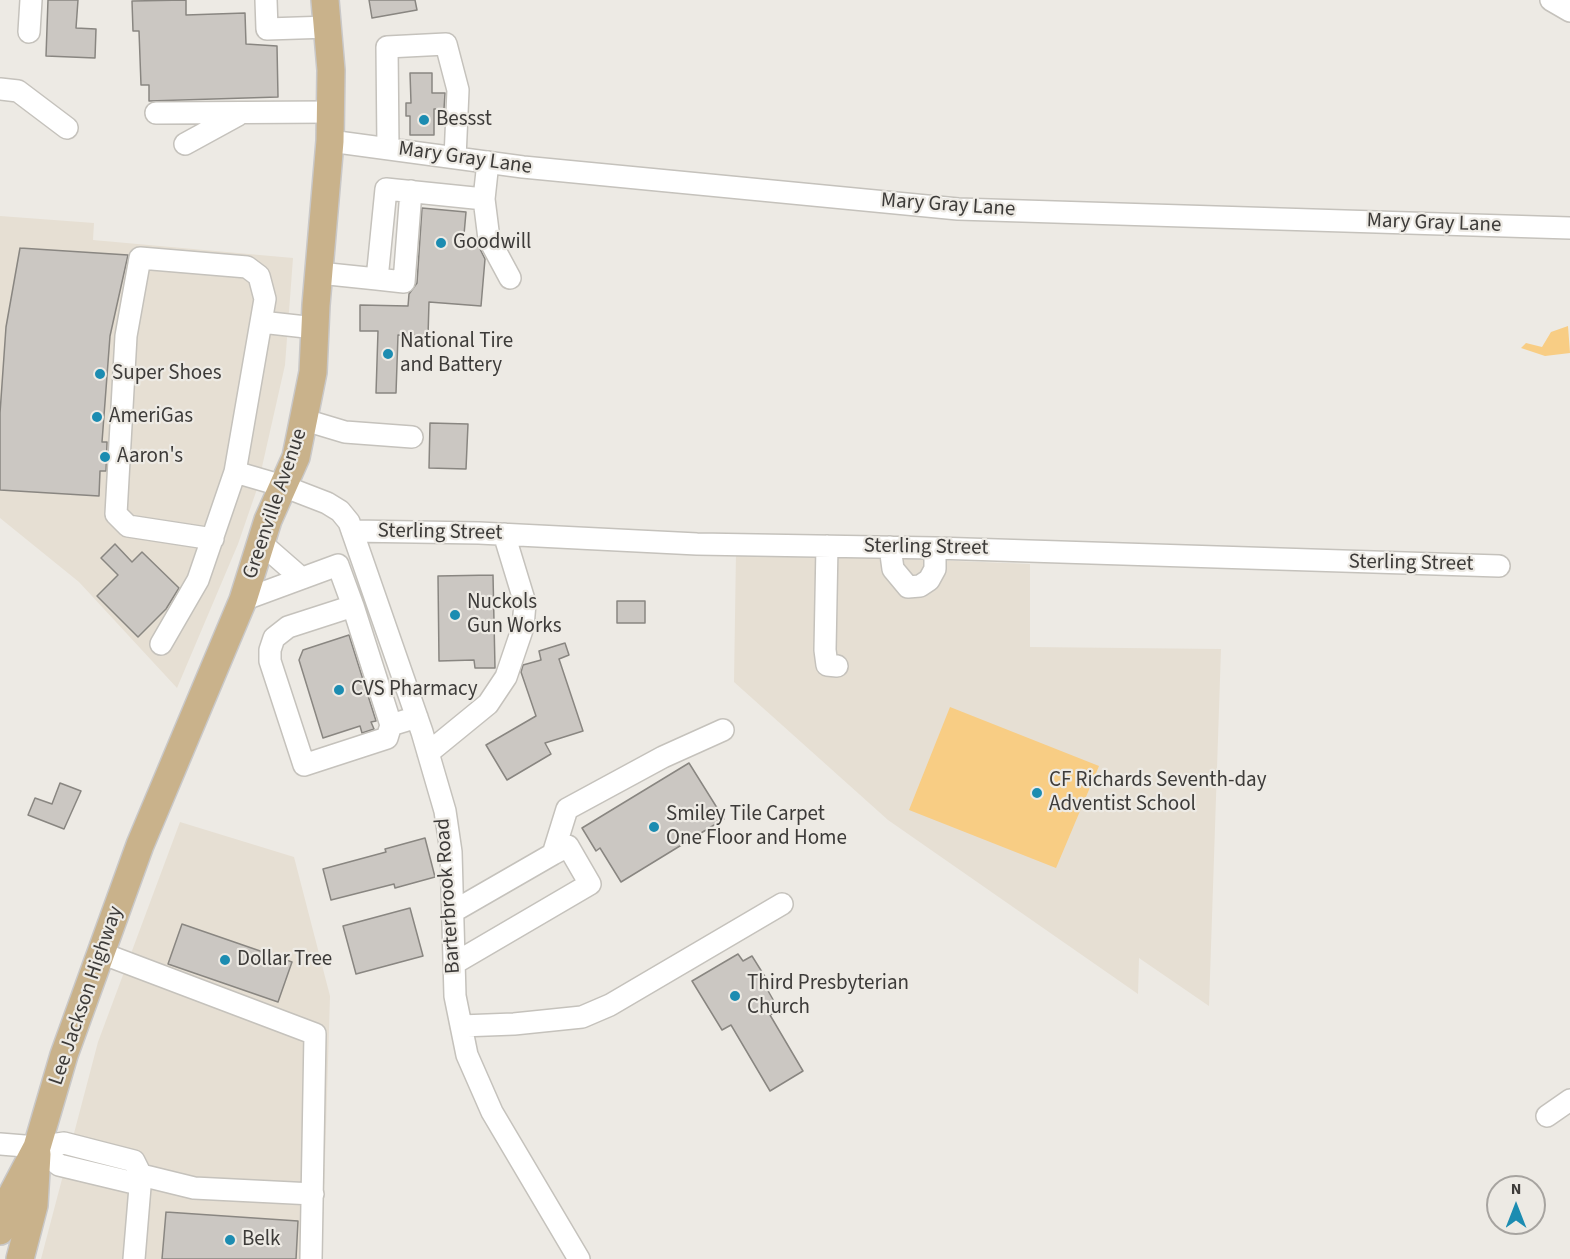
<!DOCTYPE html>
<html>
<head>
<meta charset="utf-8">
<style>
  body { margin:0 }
  #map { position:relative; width:1570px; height:1259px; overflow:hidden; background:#edeae4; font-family:"Source Sans 3",sans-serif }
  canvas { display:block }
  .north { position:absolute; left:1486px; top:1175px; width:60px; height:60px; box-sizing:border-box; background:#edeae4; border:2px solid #a7a4a0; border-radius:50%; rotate:0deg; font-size:16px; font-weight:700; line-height:24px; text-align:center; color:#3d3b39 }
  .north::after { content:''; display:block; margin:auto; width:21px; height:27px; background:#1c8cb1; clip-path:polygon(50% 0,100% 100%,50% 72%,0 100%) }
</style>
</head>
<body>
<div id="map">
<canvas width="1570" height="1259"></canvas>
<div class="north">N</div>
</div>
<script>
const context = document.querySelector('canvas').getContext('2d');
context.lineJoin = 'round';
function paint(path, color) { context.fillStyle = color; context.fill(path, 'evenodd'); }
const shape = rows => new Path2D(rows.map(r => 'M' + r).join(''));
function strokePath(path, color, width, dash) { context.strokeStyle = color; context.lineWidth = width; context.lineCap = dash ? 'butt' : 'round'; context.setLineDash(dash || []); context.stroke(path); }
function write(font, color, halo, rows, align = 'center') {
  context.font = font + ' "Source Sans 3",sans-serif'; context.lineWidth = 4.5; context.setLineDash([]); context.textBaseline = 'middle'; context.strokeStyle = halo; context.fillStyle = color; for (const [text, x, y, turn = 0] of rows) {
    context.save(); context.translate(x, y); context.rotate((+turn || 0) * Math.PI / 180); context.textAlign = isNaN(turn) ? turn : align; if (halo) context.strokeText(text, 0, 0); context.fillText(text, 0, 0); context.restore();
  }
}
paint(shape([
  [0,216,94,223,93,240,293,258,285,365,257,489,238,544,177,688,79,582,0,518],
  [736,552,1030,564,1030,647,1221,649,1209,1006,1139,958,1138,994,888,820,734,682],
  [180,822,294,857,330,996,322,1259,41,1259,98,1042]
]), '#e6dfd3');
paint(shape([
  [1568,326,1570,353,1545,356,1521,348,1526,343,1542,347,1551,332],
  [950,707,1099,766,1056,868,909,810]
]), '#f8cd84');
const building = shape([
  [48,0,78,0,76,28,96,29,95,58,46,56,48,0],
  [186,0,186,15,245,13,246,44,277,46,278,97,149,101,149,85,141,85,139,31,133,31,132,1,186,0],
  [369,0,415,0,417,10,372,18,369,0],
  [410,73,432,73,432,93,445,93,444,109,434,109,434,135,410,135,410,116,406,116,406,103,411,103,410,73],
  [422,208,466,212,463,246,479,247,485,259,481,306,429,302,428,336,398,335,396,393,376,393,378,331,360,331,360,305,408,306,409,294,417,283,422,208],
  [20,248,128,255,110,336,102,442,107,442,106,471,100,471,99,496,0,490,0,413,6,327,20,248],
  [430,423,468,424,466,469,429,468,430,423],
  [115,544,132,562,142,552,179,588,166,609,138,637,97,596,118,575,101,558,115,544],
  [493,575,495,668,475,668,474,660,439,661,438,576,493,575],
  [617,601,645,601,645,623,617,623,617,601],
  [349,635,376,721,371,722,374,729,362,733,360,726,323,738,299,660,303,650,349,635],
  [565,643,569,655,559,659,583,731,545,743,551,754,507,780,486,745,536,716,521,672,523,665,541,660,539,651,565,643],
  [689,763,724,819,621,882,600,848,596,851,582,828,689,763],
  [60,783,81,791,64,829,28,815,35,798,52,804,60,783],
  [425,838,435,877,395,888,394,884,331,900,323,869,386,852,385,849,425,838],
  [410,908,423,956,356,974,343,926,410,908],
  [182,924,292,962,278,1002,168,964,182,924],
  [738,954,743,961,752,956,767,980,763,982,779,1010,770,1015,803,1071,770,1091,731,1025,722,1030,692,981,738,954],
  [166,1212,298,1221,296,1259,162,1259,166,1212]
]);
paint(building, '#cbc7c2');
strokePath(building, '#898681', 1.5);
const minor = shape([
  [266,0,267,29,329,27],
  [1551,0,1570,11],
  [29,32,31,0],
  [0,89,18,91,67,128],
  [156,113,331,112],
  [330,141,523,167,958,209,1570,228],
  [185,144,238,115],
  [388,148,387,47,446,44,458,90,455,158],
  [484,199,489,239,510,278],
  [319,273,377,279,386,189,484,199,488,162],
  [377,279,404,282,411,191],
  [261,322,315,328],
  [305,420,345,432,412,437],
  [352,531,479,533,697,544,935,548,1499,566],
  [213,539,128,526,116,514,126,336,140,258,247,267,259,276,265,299,235,472,283,486,327,503,340,511,349,522,422,732,445,811,451,852,455,996,467,1055,492,1112,579,1259],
  [261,543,300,577],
  [827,546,825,650,827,665,837,666],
  [890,547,893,569,908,587,920,586,929,580,935,569,935,548],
  [243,600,338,565,353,606],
  [161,644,198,580,235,472],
  [391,725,387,738,304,765,270,661,270,650,274,638,288,627,353,606,391,725,417,717],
  [428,753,488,704,506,677,523,627,525,603,504,534],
  [454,911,553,854,567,809,663,757,723,730],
  [101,953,315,1034,311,1259],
  [455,963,590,884,568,846,553,854],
  [461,1026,514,1024,582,1017,610,1005,782,904],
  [1547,1116,1570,1100],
  [0,1144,37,1147,64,1143,134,1161,141,1175,134,1259],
  [37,1147,59,1165,130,1182,141,1175,194,1188,313,1194]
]);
const major = shape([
  [0,1231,9,1200,37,1147,64,1055,140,845,243,600,268,520,296,457,313,372,316,305,330,141,331,70,325,0],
  [20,1259,34,1205,37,1154]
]);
strokePath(minor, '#c5c2bc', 24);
strokePath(major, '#c9c8c8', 30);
strokePath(minor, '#fff', 21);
strokePath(major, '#c9b28b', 27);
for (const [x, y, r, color] of [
  [424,120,6,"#1c8cb1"],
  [441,243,6,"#1c8cb1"],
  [388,354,6,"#1c8cb1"],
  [100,374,6,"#1c8cb1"],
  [97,417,6,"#1c8cb1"],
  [105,457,6,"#1c8cb1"],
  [455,615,6,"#1c8cb1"],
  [339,690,6,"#1c8cb1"],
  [1037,793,6,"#1c8cb1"],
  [654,827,6,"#1c8cb1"],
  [225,960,6,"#1c8cb1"],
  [735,996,6,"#1c8cb1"],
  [230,1240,6,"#1c8cb1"]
]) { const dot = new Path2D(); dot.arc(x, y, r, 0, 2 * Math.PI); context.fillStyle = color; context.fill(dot); strokePath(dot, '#edeae4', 2); }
write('21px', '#3d3b39', '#edeae4', [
  ["Bessst",436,120],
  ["Goodwill",453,243],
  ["National Tire",400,342],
  ["and Battery",400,366],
  ["Super Shoes",112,374],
  ["AmeriGas",109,417],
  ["Aaron's",117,457],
  ["Nuckols",467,603],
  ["Gun Works",467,627],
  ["CVS Pharmacy",351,690],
  ["CF Richards Seventh-day",1049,781],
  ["Adventist School",1049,805],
  ["Smiley Tile Carpet",666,815],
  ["One Floor and Home",666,839],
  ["Dollar Tree",237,960],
  ["Third Presbyterian",747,984],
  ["Church",747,1008],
  ["Belk",242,1240]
], 'left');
write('21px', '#3d3b39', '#edeae4', [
  ["Mary Gray Lane",465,159,8],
  ["Mary Gray Lane",948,206,4],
  ["Mary Gray Lane",1434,224,2],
  ["Greenville Avenue",276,504,-71],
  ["Sterling Street",440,533,1],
  ["Sterling Street",926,548,1],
  ["Sterling Street",1411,564,1],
  ["Barterbrook Road",449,896,-94],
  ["Lee Jackson Highway",87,996,-71]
]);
</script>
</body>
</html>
